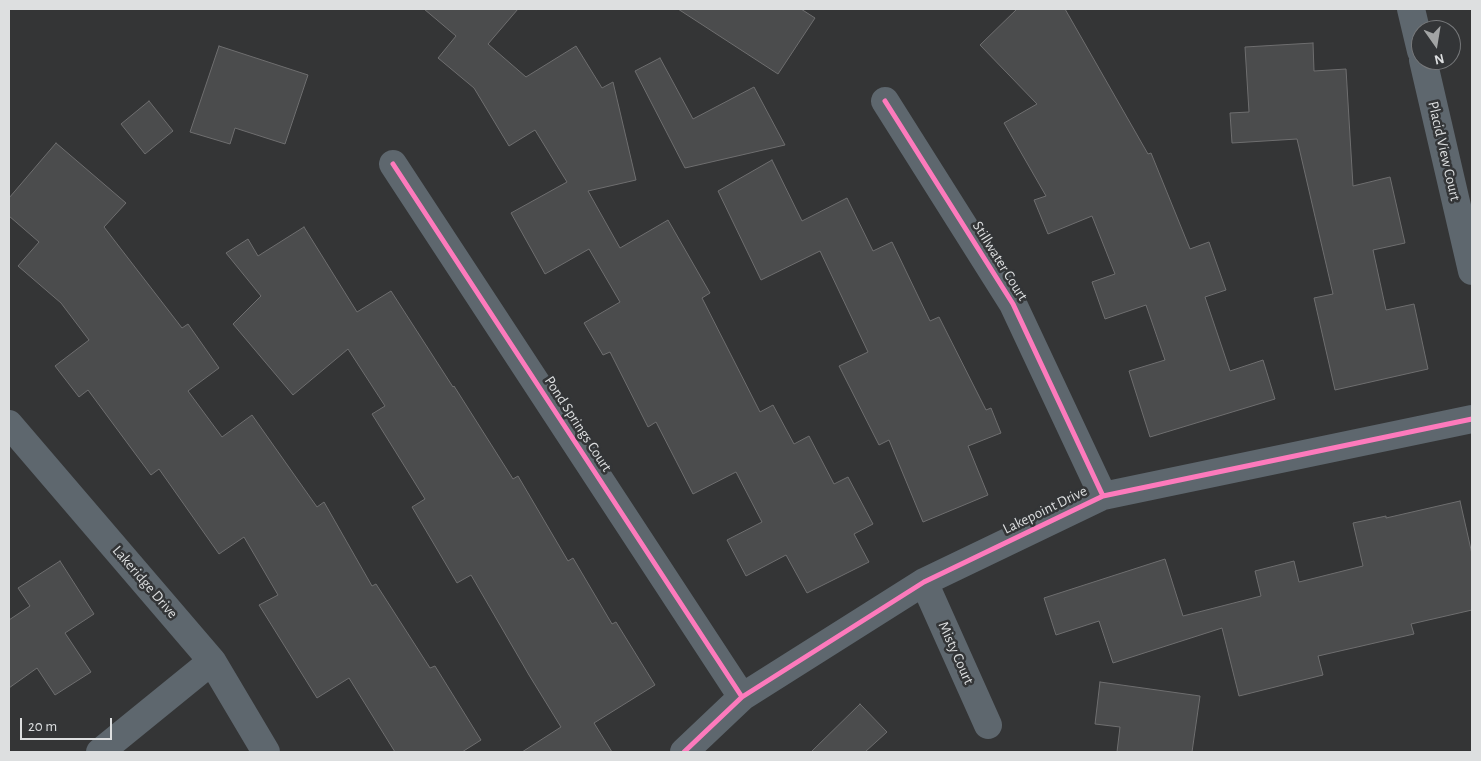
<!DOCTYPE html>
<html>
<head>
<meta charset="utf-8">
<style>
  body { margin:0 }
  #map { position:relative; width:1481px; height:761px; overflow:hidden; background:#343536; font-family:"Alegreya Sans",sans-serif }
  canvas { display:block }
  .frame { position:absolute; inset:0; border:10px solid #dddfe0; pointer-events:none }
  .north { position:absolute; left:1411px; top:20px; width:50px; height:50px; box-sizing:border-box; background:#333537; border:1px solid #77797b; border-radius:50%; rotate:167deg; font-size:14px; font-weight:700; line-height:20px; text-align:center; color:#dddfe0 }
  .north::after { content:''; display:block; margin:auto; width:18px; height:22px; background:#a2a4a4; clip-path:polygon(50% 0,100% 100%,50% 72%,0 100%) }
  .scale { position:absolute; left:20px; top:718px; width:92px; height:22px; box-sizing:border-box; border:2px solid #dddfe0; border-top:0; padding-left:6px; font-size:15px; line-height:18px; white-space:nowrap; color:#dddfe0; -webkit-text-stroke:4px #333537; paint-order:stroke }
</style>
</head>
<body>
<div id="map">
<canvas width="1481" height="761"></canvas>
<div class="frame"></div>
<div class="north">N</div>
<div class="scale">20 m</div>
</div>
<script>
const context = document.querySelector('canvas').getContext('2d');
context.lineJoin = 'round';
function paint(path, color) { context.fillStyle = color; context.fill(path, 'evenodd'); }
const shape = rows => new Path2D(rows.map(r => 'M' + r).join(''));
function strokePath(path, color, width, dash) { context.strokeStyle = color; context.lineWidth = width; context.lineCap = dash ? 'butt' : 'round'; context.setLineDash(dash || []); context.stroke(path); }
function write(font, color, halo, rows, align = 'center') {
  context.font = font + ' "Alegreya Sans",sans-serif'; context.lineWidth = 5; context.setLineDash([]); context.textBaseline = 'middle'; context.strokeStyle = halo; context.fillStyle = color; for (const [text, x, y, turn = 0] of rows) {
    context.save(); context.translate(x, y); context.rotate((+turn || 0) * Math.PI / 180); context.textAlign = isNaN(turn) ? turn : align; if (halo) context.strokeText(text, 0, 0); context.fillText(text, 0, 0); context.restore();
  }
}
const building = shape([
  [424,9,518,9,488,44,526,77,576,46,602,88,613,82,636,180,588,191,620,248,668,220,710,293,702,298,760,412,773,405,794,444,809,436,834,484,848,477,873,524,854,534,869,562,807,593,786,555,746,576,727,540,762,522,736,472,693,494,656,422,648,427,610,352,603,355,584,323,620,302,589,249,545,274,511,213,567,182,535,130,509,146,474,88,438,58,456,36,424,9],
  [678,9,801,9,815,18,778,74,678,9],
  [1017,9,1065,9,1148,154,1151,153,1190,249,1209,242,1226,290,1205,297,1230,371,1263,360,1275,399,1150,437,1129,371,1165,360,1146,305,1105,319,1092,282,1115,274,1092,216,1048,234,1034,200,1046,196,1004,123,1037,104,980,45,1017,9],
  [1313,43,1314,71,1346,69,1353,186,1390,177,1405,243,1373,250,1386,310,1414,304,1428,369,1335,390,1314,298,1333,294,1297,139,1232,143,1230,113,1249,112,1245,47,1313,43],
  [219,46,308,75,285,144,235,128,230,144,190,132,219,46],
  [660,58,693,119,754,87,785,145,685,168,635,71,660,58],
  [149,101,173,131,145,154,121,124,149,101],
  [56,143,126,203,104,227,182,328,188,324,219,368,188,391,222,437,252,415,317,507,324,502,372,586,376,584,430,668,435,666,481,740,462,752,395,752,349,678,317,698,259,605,278,595,244,537,219,554,159,469,151,475,88,390,79,397,55,366,89,340,61,303,18,266,39,242,9,216,9,198,56,143],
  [772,160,802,221,847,198,873,251,892,242,930,321,939,317,986,410,991,408,1001,433,968,446,988,495,923,522,889,440,879,445,839,366,868,352,820,251,761,280,718,191,772,160],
  [304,227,357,312,391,291,453,387,454,386,513,479,518,476,568,561,573,558,612,624,616,622,655,685,594,723,612,752,522,752,561,727,529,675,471,575,457,583,412,507,425,499,372,414,385,406,348,349,293,395,233,324,261,296,226,253,248,239,258,256,304,227],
  [1460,501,1472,554,1472,610,1411,624,1414,634,1318,656,1323,675,1239,696,1222,628,1113,663,1099,621,1056,635,1044,598,1165,559,1183,616,1261,596,1255,571,1294,561,1299,582,1363,566,1353,523,1386,516,1386,518,1460,501],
  [60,561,94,614,65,633,91,672,55,695,37,668,9,688,9,620,30,606,18,588,60,561],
  [1100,682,1200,696,1192,752,1117,752,1120,727,1095,724,1100,682],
  [860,704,887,732,865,752,811,752,860,704]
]);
paint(building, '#4b4c4d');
strokePath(building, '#6e6e6f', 1);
strokePath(shape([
  [1411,9,1421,51],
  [1423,60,1472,271],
  [885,101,1013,304,1103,496],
  [393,164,742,697],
  [9,424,212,661,266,752],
  [924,582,988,725],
  [100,752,212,661],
  [684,752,742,697,924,582,1103,496,1472,419]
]), '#5e676e', 28);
strokePath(shape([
  [885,101,1013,304,1103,496],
  [393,164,742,697],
  [684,752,742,697,924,582,1103,496,1472,419]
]), '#fd7abc', 5);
write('15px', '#dddfe0', '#333537', [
  ["Placid View Court",1444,151,77],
  ["Stillwater Court",1000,261,58],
  ["Pond Springs Court",578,424,57],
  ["Lakepoint Drive",1045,510,-26],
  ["Lakeridge Drive",145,582,49],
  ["Misty Court",956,653,66]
]);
</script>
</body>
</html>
